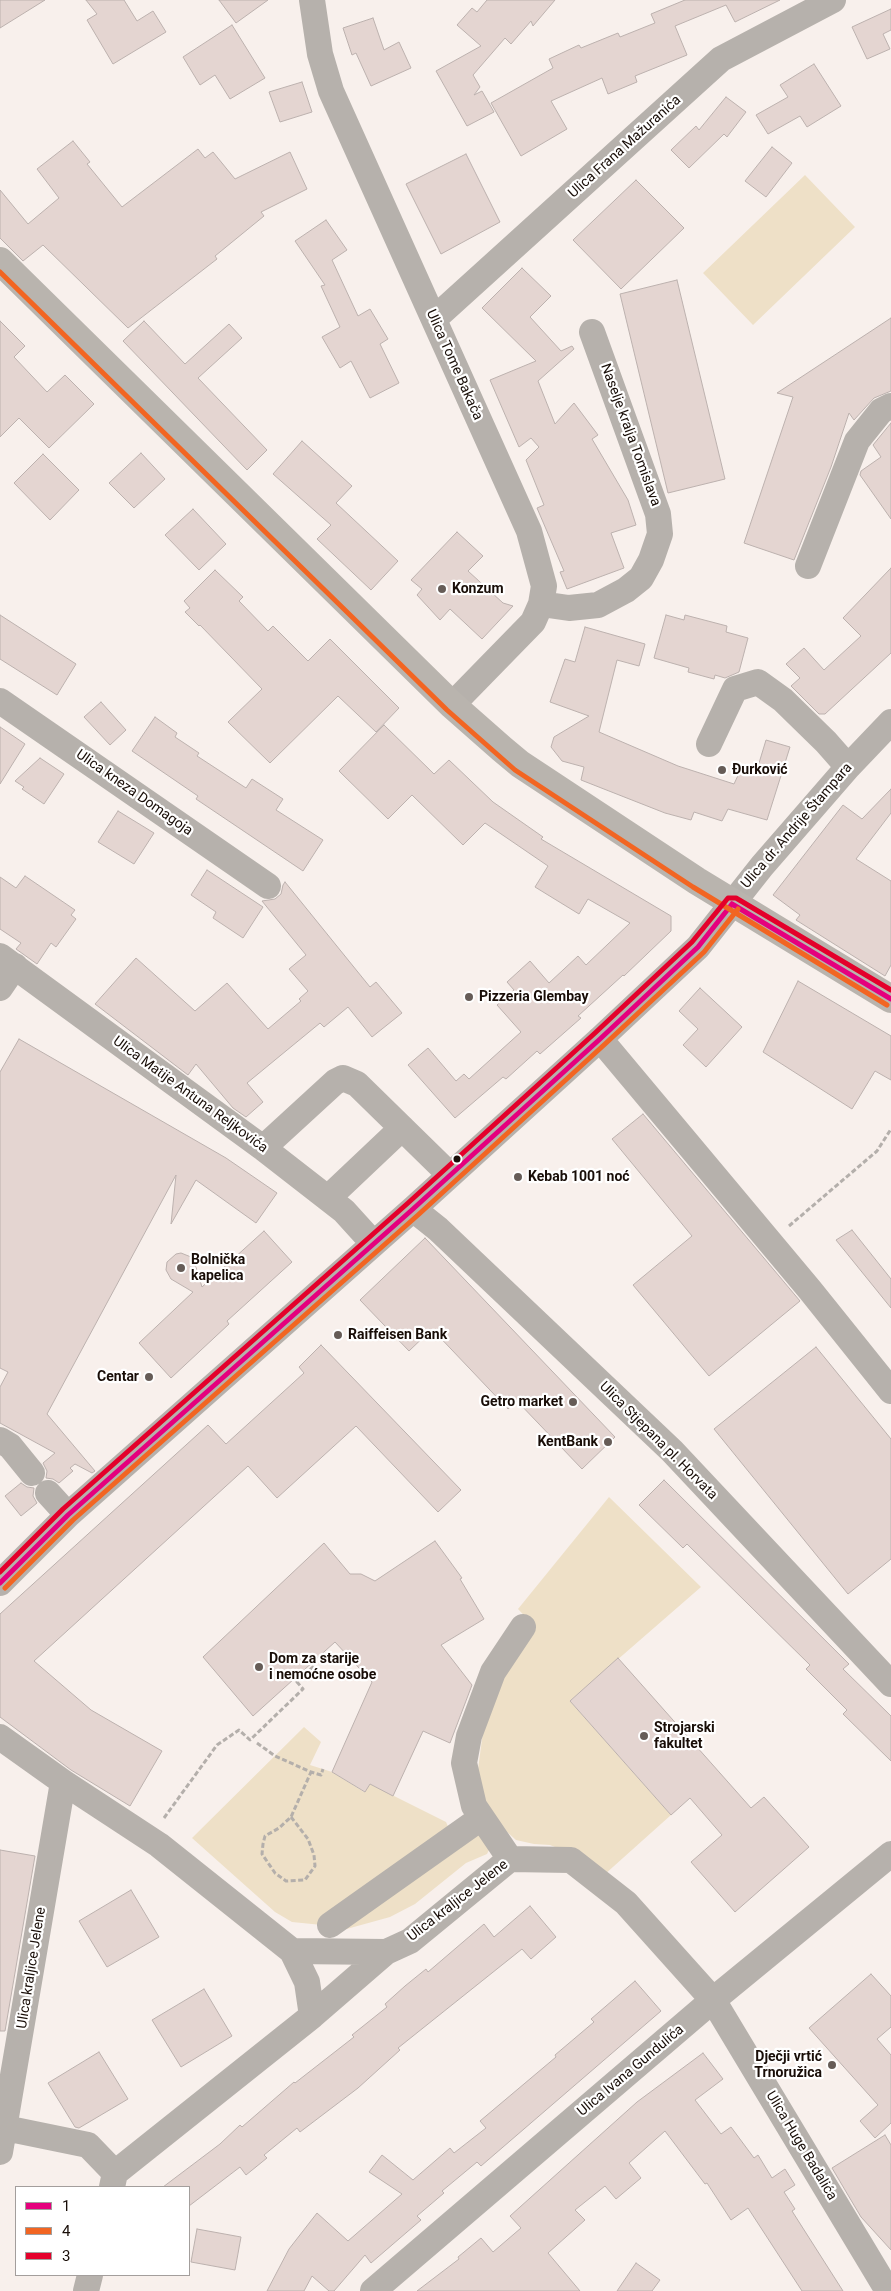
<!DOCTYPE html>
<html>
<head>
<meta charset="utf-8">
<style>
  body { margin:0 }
  #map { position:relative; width:891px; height:2291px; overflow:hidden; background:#f8f0ec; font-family:Roboto,sans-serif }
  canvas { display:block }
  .legend { position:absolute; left:15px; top:2186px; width:175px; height:90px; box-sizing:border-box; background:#fff; border:1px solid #a39e9c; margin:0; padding:6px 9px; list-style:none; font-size:15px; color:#180d07 }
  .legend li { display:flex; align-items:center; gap:10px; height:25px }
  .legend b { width:25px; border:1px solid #a39e9c }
</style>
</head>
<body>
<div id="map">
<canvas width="891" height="2291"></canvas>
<ul class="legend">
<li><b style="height:6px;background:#e5007d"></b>1</li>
<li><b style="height:6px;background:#f26522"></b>4</li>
<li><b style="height:6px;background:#e4002b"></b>3</li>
</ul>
</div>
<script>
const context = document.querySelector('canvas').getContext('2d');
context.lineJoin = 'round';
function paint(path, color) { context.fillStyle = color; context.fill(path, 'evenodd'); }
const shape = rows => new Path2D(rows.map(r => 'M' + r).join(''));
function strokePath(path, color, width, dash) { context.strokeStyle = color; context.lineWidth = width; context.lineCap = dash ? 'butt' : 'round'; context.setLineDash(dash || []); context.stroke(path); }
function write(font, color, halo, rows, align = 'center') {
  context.font = font + ' Roboto,sans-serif'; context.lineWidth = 4.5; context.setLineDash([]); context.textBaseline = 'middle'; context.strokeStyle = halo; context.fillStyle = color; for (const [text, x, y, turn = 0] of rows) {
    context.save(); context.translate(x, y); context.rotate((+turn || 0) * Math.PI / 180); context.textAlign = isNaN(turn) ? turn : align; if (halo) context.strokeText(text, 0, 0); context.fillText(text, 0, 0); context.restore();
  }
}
paint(shape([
  [805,175,855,227,753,325,703,273],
  [609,1497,701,1587,570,1701,671,1815,604,1875,565,1851,550,1845,534,1844,516,1840,498,1824,484,1805,477,1777,484,1724,504,1671,535,1627,518,1609],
  [304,1727,321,1742,310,1765,332,1772,364,1792,370,1784,446,1822,451,1833,322,1925,292,1922,275,1912,192,1838],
  [479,1833,489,1850,487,1854,466,1863,415,1904,390,1917,343,1930]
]), '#eee0c7');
const building = shape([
  [0,0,45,0,0,28,0,0],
  [86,0,124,0,137,21,153,11,166,32,113,64,87,20,97,14,86,0],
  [219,0,268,0,236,23,219,0],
  [487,0,555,0,533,26,531,21,511,44,505,38,473,75,480,87,474,95,482,91,494,112,467,126,436,71,481,46,457,25,472,8,477,12,487,0],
  [685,0,780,0,735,22,726,5,675,26,687,55,635,76,637,82,608,94,602,78,551,101,567,129,521,156,491,103,553,68,549,59,579,45,581,48,618,33,620,37,655,23,651,14,685,0],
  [891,9,891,30,883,34,890,49,867,59,852,27,891,9],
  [373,18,384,50,399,42,411,68,371,86,356,53,352,55,343,28,373,18],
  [232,25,265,78,230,99,215,75,200,85,183,57,232,25],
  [814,64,841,106,807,127,800,116,768,134,756,115,788,97,780,85,814,64],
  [302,82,312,112,280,122,269,92,302,82],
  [726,97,746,112,727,137,724,134,689,168,671,150,696,126,699,130,726,97],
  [73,141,90,162,87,164,122,207,198,149,205,158,213,152,235,179,290,152,307,189,261,212,264,216,215,256,217,259,128,328,43,245,23,261,0,238,0,190,28,224,59,198,37,169,73,141],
  [772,147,792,163,766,197,745,181,772,147],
  [466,154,500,222,441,254,406,184,466,154],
  [636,180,684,228,621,289,573,240,636,180],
  [326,220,347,250,332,260,358,316,370,309,388,339,380,344,399,383,370,398,351,361,340,368,322,337,340,327,321,286,325,285,295,241,326,220],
  [522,268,551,296,530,317,561,351,572,346,574,349,538,381,555,424,574,403,598,435,592,439,628,500,636,525,611,533,624,568,567,589,560,572,564,571,537,508,544,505,526,460,539,447,531,438,519,447,490,380,536,361,482,308,522,268],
  [677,280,725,479,668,493,620,294,677,280],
  [891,318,891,391,874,398,854,420,849,413,831,467,794,560,744,543,793,397,777,393,891,318],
  [0,321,25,346,14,357,47,392,65,375,94,404,49,448,19,418,0,437,0,321],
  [144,321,185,364,229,324,242,338,198,378,267,450,247,470,123,341,144,321],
  [891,423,891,519,860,475,861,471,881,457,873,445,891,423],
  [302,441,352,486,336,503,398,561,371,590,317,539,331,525,273,474,302,441],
  [141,453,165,479,134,508,109,483,141,453],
  [43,454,79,490,50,520,14,483,43,454],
  [193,509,226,544,199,570,165,535,193,509],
  [457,532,483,556,468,571,503,603,513,606,482,639,450,609,440,620,417,595,422,589,411,580,457,532],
  [891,568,891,653,825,714,819,714,791,686,800,678,786,664,804,648,824,670,861,636,843,618,891,568],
  [215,570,243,597,239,601,268,631,273,626,308,661,330,639,399,708,376,732,338,696,270,763,228,722,262,689,200,625,199,626,185,612,190,608,184,601,215,570],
  [0,615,76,664,57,695,0,659,0,615],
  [666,615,684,620,685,615,727,626,726,632,748,638,739,672,725,678,715,675,714,679,688,672,689,668,654,658,666,615],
  [585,627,645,644,639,666,617,660,599,732,678,766,734,784,741,769,756,773,766,740,790,747,767,820,728,809,722,821,694,812,691,820,665,813,581,780,584,767,562,761,551,747,554,737,589,716,550,702,565,659,575,662,585,627],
  [101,702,126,730,110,745,84,717,101,702],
  [155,717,177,733,175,737,199,753,197,756,246,788,252,779,283,799,276,810,323,840,303,871,196,799,198,796,132,751,155,717],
  [384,725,434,774,449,760,493,802,543,837,541,839,671,916,671,931,624,976,623,975,578,1016,581,1018,540,1054,537,1051,506,1079,503,1077,455,1118,408,1065,428,1048,456,1081,464,1074,469,1079,521,1032,497,1005,514,990,507,982,530,961,549,983,578,956,586,965,630,923,588,899,579,914,535,887,548,866,485,823,463,845,412,795,388,819,339,771,384,725],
  [0,727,25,744,0,784,0,727],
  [40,758,64,774,44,804,22,789,24,787,15,781,40,758],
  [891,789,891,813,856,859,891,881,891,965,885,976,796,920,800,915,773,895,843,805,862,819,891,789],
  [118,811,154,833,134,864,98,842,118,811],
  [207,870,263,907,243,938,213,918,216,912,191,895,207,870],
  [25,876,75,910,71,915,76,919,56,947,51,943,37,964,16,949,21,943,0,929,0,877,16,888,25,876],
  [285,882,370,987,376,982,402,1013,372,1037,348,1007,324,1027,320,1023,247,1083,263,1102,246,1117,233,1108,196,1064,188,1075,95,1004,136,958,195,1011,227,983,268,1029,301,1001,299,999,308,991,289,969,306,955,262,901,275,899,281,894,283,885,285,882],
  [798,981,891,1036,891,1080,875,1071,852,1109,763,1052,798,981],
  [700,988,742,1027,706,1067,683,1045,698,1029,679,1011,700,988],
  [19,1039,226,1158,277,1193,256,1223,196,1180,171,1224,176,1175,47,1414,95,1471,92,1473,75,1464,70,1468,73,1471,59,1483,53,1479,46,1478,47,1471,43,1463,55,1453,0,1423,0,1387,8,1372,0,1368,0,1072,19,1039],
  [643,1114,800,1301,709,1376,633,1285,692,1236,612,1139,643,1114],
  [852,1230,891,1279,891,1308,836,1240,852,1230],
  [264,1231,292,1262,227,1321,229,1324,171,1378,139,1343,193,1292,171,1279,166,1270,167,1262,176,1254,181,1253,191,1257,194,1261,202,1287,264,1231],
  [425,1238,615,1437,582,1469,517,1401,508,1409,432,1329,409,1351,360,1300,425,1238],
  [321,1345,461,1490,438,1512,356,1426,277,1498,248,1466,34,1661,91,1710,162,1751,130,1806,71,1770,0,1717,0,1614,208,1425,226,1444,304,1373,299,1367,321,1345],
  [816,1347,891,1439,891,1559,848,1594,714,1429,816,1347],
  [664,1480,849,1664,843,1669,891,1716,891,1761,843,1714,847,1710,806,1669,810,1665,687,1544,683,1548,639,1505,664,1480],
  [21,1483,27,1487,34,1488,33,1496,37,1503,21,1516,5,1496,21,1483],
  [435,1541,462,1578,460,1579,484,1619,441,1645,472,1685,450,1743,423,1731,393,1796,370,1784,365,1792,332,1772,372,1682,335,1642,253,1716,203,1657,324,1543,350,1574,361,1574,375,1581,435,1541],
  [618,1658,751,1808,764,1797,809,1847,735,1912,691,1862,722,1835,690,1798,671,1815,570,1701,618,1658],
  [0,1850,35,1856,5,2031,0,2031,0,1850],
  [131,1890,159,1937,107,1967,79,1921,131,1890],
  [530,1906,556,1937,531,1959,522,1949,398,2048,400,2050,358,2088,300,2132,297,2128,264,2155,267,2158,246,2175,240,2167,189,2206,189,2187,163,2187,220,2144,240,2125,242,2127,294,2082,295,2083,354,2037,352,2035,387,2007,385,2004,405,1986,426,1969,428,1972,484,1924,494,1937,530,1906],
  [871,1974,891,1996,891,2027,877,2039,891,2055,891,2123,875,2138,860,2121,878,2105,809,2028,871,1974],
  [635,1981,661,2011,481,2166,477,2162,442,2191,444,2193,417,2216,421,2220,371,2263,365,2255,334,2291,329,2291,312,2276,304,2291,267,2291,289,2249,317,2213,348,2241,402,2194,369,2172,382,2155,413,2180,450,2148,454,2153,486,2128,480,2121,556,2057,555,2055,594,2022,591,2019,635,1981],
  [204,1989,232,2036,181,2067,152,2020,204,1989],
  [99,2052,128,2099,79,2128,75,2127,48,2083,99,2052],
  [703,2053,723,2079,695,2100,721,2134,731,2127,754,2158,758,2155,772,2178,785,2169,795,2185,784,2192,795,2209,792,2211,843,2291,802,2291,748,2208,731,2220,707,2183,705,2184,665,2131,629,2163,641,2178,616,2199,605,2186,575,2210,585,2220,548,2253,580,2291,417,2291,459,2259,458,2257,481,2238,493,2252,521,2228,510,2216,637,2102,703,2053],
  [885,2135,891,2145,891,2250,861,2217,832,2168,885,2135],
  [197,2229,241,2237,235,2270,191,2262,197,2229],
  [636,2263,660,2280,652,2291,617,2291,636,2263]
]);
paint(building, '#e4d5d1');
strokePath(building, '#bcb1ae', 1);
strokePath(shape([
  [789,1226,877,1151,891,1129],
  [257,1743,275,1756,311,1772,321,1775,323,1769],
  [291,1817,308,1839,314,1855,315,1866,305,1880,286,1881,275,1873,262,1854,263,1844,265,1836,279,1828,291,1817,311,1772],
  [164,1818,217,1745,239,1730,250,1740,303,1689,297,1682,314,1666]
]), '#b4afab', 3, [5, 2.5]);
strokePath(shape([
  [312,0,320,54,331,91,529,531,544,586,541,604,533,622,452,705],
  [434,319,721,59,833,0],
  [808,566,857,441,881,411,891,406],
  [541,604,569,608,598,605,626,590,641,578,651,560,660,534,658,514,592,332],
  [0,701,268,886],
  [709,744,735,689,758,682,783,700,826,742,848,767],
  [0,956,263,1148,344,1211,373,1243],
  [0,988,15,966],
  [600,1039,810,1290,891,1391],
  [263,1148,335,1082,343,1078,357,1084,450,1175],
  [328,1198,402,1128],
  [413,1209,438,1229,672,1451,891,1684],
  [0,1440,10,1446,32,1473],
  [48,1493,68,1515],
  [0,1583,68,1515,413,1209,600,1039,698,947,762,866,848,767,891,722],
  [0,1737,63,1782,159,1845,292,1951,386,1952,410,1941,510,1859,571,1860,626,1903,713,2000,888,2291],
  [510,1859,474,1806,464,1763,469,1736,493,1672,523,1627],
  [330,1925,481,1818],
  [292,1951,307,1982,312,2016],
  [5,2128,88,2145,115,2173],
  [0,2152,63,1782],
  [112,2187,115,2173,312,2016,386,1952],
  [86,2291,90,2275],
  [373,2291,713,2000,891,1854]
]), '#b6b1ac', 26);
strokePath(shape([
  [0,261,452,705,502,749,520,764,697,881,891,999]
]), '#b9b4ae', 28);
strokePath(shape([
  [732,904,891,999],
  [0,1583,68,1515,413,1209,600,1039,698,947,732,904]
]), '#e5007d', 5);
strokePath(shape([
  [0,272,447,710,515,770,693,887,887,1005],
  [5,1588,73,1520,418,1215,605,1044,704,952,738,909]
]), '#f26522', 5);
strokePath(shape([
  [0,1572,63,1509,408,1203,595,1033,692,942,728,898,736,898,891,990]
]), '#e4002b', 5);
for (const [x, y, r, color] of [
  [442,589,5,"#665c57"],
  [722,770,5,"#665c57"],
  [469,997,5,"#665c57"],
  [457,1159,4.5,"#180d07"],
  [518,1177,5,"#665c57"],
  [181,1268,5,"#665c57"],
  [338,1335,5,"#665c57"],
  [149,1377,5,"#665c57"],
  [573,1402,5,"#665c57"],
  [608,1442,5,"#665c57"],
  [259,1667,5,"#665c57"],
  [644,1736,5,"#665c57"],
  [832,2065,5,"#665c57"]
]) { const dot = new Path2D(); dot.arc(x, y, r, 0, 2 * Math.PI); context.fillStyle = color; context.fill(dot); strokePath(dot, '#fff', 2); }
write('14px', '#180d07', '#fff', [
  ["Ulica Frana Mažuranića",625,147,-42],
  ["Ulica Tome Bakača",454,365,66],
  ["Naselje kralja Tomislava",630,435,70],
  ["Ulica kneza Domagoja",134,793,35],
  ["Ulica dr. Andrije Štampara",797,826,-49],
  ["Ulica Matije Antuna Reljkovića",190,1095,36],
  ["Ulica Stjepana pl. Horvata",658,1441,45],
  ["Ulica kraljice Jelene",458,1901,-38],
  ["Ulica kraljice Jelene",32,1968,-81],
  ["Ulica Ivana Gundulića",631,2071,-40],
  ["Ulica Huge Badalića",801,2146,59]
]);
write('bold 14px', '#180d07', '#fff', [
  ["Konzum",452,589],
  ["Đurković",732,770],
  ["Pizzeria Glembay",479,997],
  ["Kebab 1001 noć",528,1177],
  ["Bolnička",191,1260],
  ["kapelica",191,1276],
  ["Raiffeisen Bank",348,1335],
  ["Centar",139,1377,"right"],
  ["Getro market",563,1402,"right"],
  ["KentBank",598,1442,"right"],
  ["Dom za starije",269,1659],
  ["i nemoćne osobe",269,1675],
  ["Strojarski",654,1728],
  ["fakultet",654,1744],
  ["Dječji vrtić",822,2057,"right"],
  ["Trnoružica",822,2073,"right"]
], 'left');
</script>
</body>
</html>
